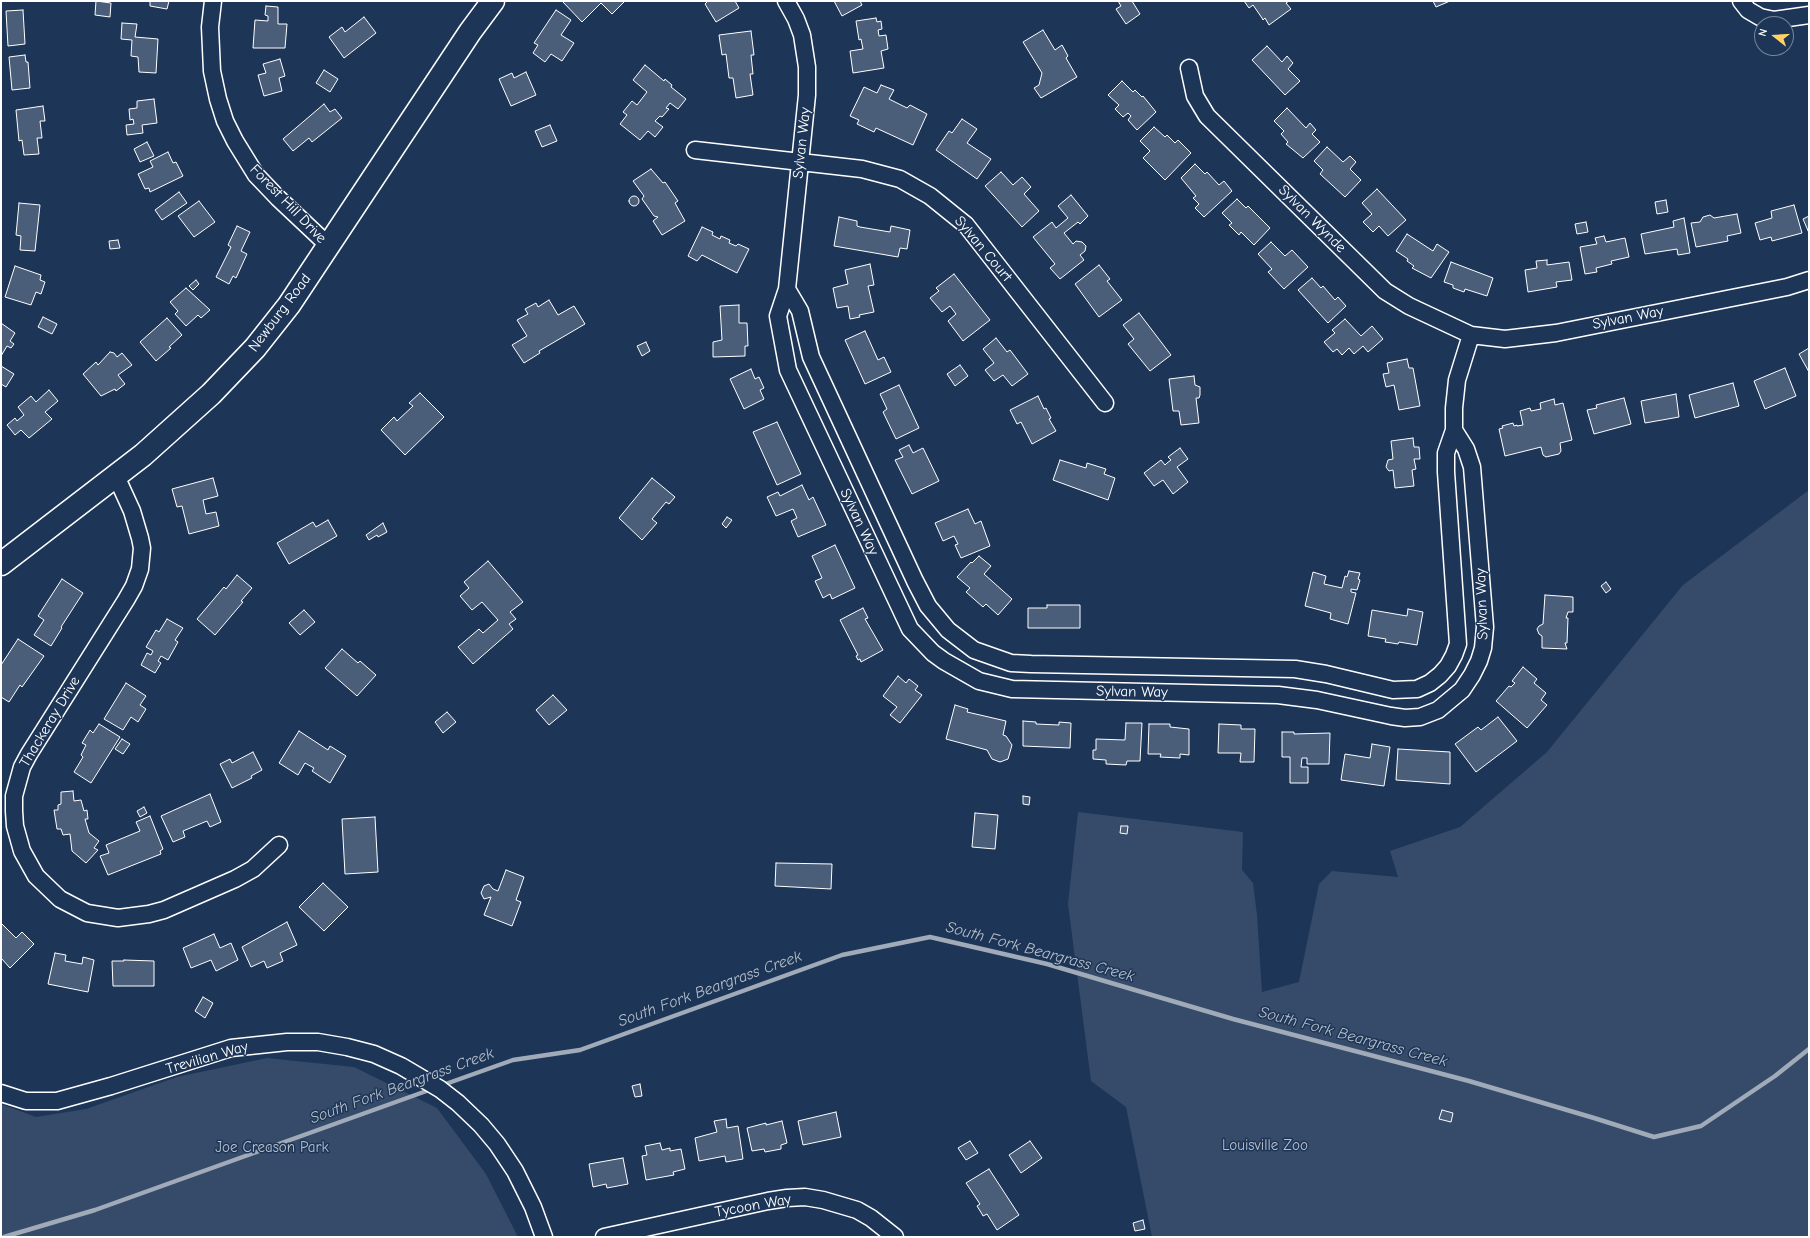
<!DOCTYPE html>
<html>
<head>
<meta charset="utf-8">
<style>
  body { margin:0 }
  #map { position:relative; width:1810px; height:1238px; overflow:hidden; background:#1d3557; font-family:"Comic Neue",sans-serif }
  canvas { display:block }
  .frame { position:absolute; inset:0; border:2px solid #fff; pointer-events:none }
  .north { position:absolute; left:1754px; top:16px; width:40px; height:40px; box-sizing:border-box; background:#1d3557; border:1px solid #77869a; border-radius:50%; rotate:287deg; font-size:11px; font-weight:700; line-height:16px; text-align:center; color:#fff }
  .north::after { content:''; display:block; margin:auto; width:14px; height:18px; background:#ffd166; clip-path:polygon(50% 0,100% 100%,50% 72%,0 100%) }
</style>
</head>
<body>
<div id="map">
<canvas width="1810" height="1238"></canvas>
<div class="frame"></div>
<div class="north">N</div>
</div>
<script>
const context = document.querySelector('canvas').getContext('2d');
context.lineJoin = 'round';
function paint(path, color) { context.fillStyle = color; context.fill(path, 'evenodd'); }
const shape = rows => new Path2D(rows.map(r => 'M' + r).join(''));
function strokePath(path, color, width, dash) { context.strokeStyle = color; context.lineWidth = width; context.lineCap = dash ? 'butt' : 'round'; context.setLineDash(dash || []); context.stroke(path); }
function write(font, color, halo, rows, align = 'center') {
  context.font = font + ' "Comic Neue",sans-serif'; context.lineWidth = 3; context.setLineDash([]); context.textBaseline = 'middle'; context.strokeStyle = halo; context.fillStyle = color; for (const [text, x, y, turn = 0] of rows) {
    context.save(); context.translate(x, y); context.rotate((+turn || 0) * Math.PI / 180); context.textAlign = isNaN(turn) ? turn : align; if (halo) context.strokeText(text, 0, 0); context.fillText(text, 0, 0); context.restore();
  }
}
paint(shape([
  [1809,490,1809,1237,1152,1237,1126,1107,1091,1081,1068,904,1078,812,1243,832,1242,870,1253,883,1257,915,1262,992,1299,982,1319,884,1332,871,1398,877,1390,851,1460,827,1547,752,1683,585],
  [267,1058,354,1067,437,1108,486,1174,518,1237,1,1237,1,1104,36,1117,86,1109,177,1077]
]), '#364b69');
strokePath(shape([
  [440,1086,513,1060,580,1050,842,955,930,937,1047,964,1233,1019,1469,1081,1594,1118,1654,1137,1701,1126,1775,1076,1809,1049],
  [4,1237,95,1210,432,1089]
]), '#a0aab8', 4.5);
const building = shape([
  [96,1,111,3,110,17,95,15,96,1],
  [150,1,169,1,167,9,150,6,150,1],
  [562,1,625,1,612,14,601,3,582,22,562,1],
  [708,1,735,1,739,8,716,22,705,4,708,1],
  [834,1,860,1,862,5,842,16,834,1],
  [1118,1,1132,1,1140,14,1126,24,1116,9,1121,6,1118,1],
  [1244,1,1289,1,1286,3,1291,9,1269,25,1265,18,1263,20,1262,18,1253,5,1249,8,1244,1],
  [1433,1,1450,1,1436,7,1433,1],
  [266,6,278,7,278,24,287,24,285,48,253,48,255,20,268,21,268,16,265,15,266,6],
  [23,10,25,44,8,46,6,11,23,10],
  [556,10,571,20,561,35,574,43,562,61,551,54,545,62,533,53,538,45,534,43,556,10],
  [364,17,376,33,344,58,329,37,342,27,345,32,364,17],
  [876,18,877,22,881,21,882,29,878,30,879,36,886,35,888,49,881,51,884,68,853,73,850,51,863,49,861,39,859,40,856,21,876,18],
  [122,23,137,24,135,37,158,39,156,73,139,72,138,57,131,56,132,40,121,39,122,23],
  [1043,30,1055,50,1062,45,1068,56,1066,58,1077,77,1041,98,1034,88,1039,85,1042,73,1023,42,1043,30],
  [751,31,754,55,751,55,753,74,750,74,753,95,736,98,733,78,729,78,726,54,722,55,719,35,751,31],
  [1267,46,1282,62,1287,56,1293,63,1288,69,1300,81,1285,95,1252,60,1267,46],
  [25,55,26,62,28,62,30,88,12,90,9,57,25,55],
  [280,59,285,76,279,78,282,91,264,96,258,75,266,73,263,64,280,59],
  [645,65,664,81,665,79,672,85,671,87,686,99,678,109,670,103,666,108,669,109,662,117,660,116,655,121,663,127,655,137,648,131,640,140,620,124,627,115,623,112,632,101,637,105,647,92,633,80,645,65],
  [324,70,338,79,330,92,316,83,324,70],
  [526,72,536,95,511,106,499,79,512,73,514,78,526,72],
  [1122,81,1133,92,1135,90,1142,97,1143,96,1156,112,1137,130,1128,120,1131,116,1128,113,1123,117,1115,109,1119,105,1108,95,1122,81],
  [881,85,894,90,889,99,907,108,910,105,927,114,913,145,876,128,874,132,857,124,859,120,850,116,864,87,877,93,881,85],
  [154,99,157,123,142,125,143,133,127,135,126,125,134,124,133,119,130,120,129,109,137,108,137,101,154,99],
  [324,104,330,112,335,109,342,118,312,142,309,138,293,151,283,139,324,104],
  [43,106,45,121,40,121,42,138,37,138,39,154,24,155,22,140,19,141,16,110,43,106],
  [1287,108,1306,128,1310,123,1316,130,1312,134,1320,142,1303,158,1286,144,1288,142,1281,134,1284,131,1274,121,1287,108],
  [962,119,977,129,967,143,991,159,977,179,936,150,949,131,952,133,962,119],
  [550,125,557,141,542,147,535,131,550,125],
  [1154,127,1165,137,1167,135,1175,143,1178,140,1191,153,1165,180,1143,158,1150,151,1140,141,1154,127],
  [147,142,154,156,140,162,134,149,147,142],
  [1327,147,1343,162,1350,156,1356,162,1350,169,1361,180,1345,197,1320,174,1323,170,1314,161,1327,147],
  [168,152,173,163,176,162,183,176,150,192,149,188,145,189,138,174,153,167,150,161,168,152],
  [1195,164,1205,174,1207,172,1219,185,1224,181,1232,191,1204,217,1195,208,1199,204,1193,198,1196,196,1181,178,1195,164],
  [651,169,663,183,665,182,678,201,675,203,685,221,662,235,653,221,658,217,654,216,642,199,644,196,633,181,651,169],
  [1001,172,1013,185,1022,177,1031,187,1024,194,1039,211,1022,227,985,186,1001,172],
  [1377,189,1406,220,1388,236,1379,226,1373,232,1363,222,1372,214,1362,203,1377,189],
  [179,192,187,203,162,220,155,210,179,192],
  [1071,195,1088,216,1080,224,1078,222,1064,233,1073,244,1076,241,1082,242,1086,246,1085,251,1080,255,1084,260,1060,279,1050,268,1055,264,1033,237,1052,222,1056,228,1068,218,1058,206,1071,195],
  '629 201a5 5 0 1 1 10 0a5 5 0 1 1-10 0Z',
  [1237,199,1246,208,1248,206,1270,228,1254,245,1241,232,1239,235,1229,225,1232,223,1222,213,1237,199],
  [1666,200,1668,212,1657,214,1655,202,1666,200],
  [199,201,215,222,194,237,178,216,199,201],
  [19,203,40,205,35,251,20,250,21,236,16,235,19,203],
  [1794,205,1802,233,1772,241,1771,237,1760,240,1755,223,1772,218,1771,211,1794,205],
  [1737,214,1741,233,1727,236,1728,241,1696,247,1691,223,1700,222,1703,217,1710,215,1714,218,1737,214],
  [1809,216,1809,233,1803,219,1809,216],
  [839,217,857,221,857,226,860,227,890,232,891,226,910,230,907,249,900,248,898,257,834,246,839,217],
  [1684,218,1690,253,1678,255,1677,249,1645,254,1641,234,1674,227,1673,221,1684,218],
  [1586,222,1588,232,1577,234,1575,224,1586,222],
  [237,226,250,232,241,251,247,254,236,278,233,276,229,284,216,277,231,247,228,245,237,226],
  [702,227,713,232,712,235,720,239,721,236,730,240,729,243,736,246,738,244,749,249,737,273,702,255,697,261,688,256,702,227],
  [1407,234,1433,251,1437,244,1449,252,1431,278,1412,268,1414,266,1407,261,1408,259,1396,251,1407,234],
  [1604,236,1606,242,1625,238,1629,257,1611,261,1612,264,1596,268,1597,272,1585,274,1580,247,1597,244,1595,238,1604,236],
  [118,240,120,248,110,249,109,241,118,240],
  [1271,242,1285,256,1292,250,1308,267,1284,289,1268,272,1272,269,1258,254,1271,242],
  [1547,260,1547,265,1569,262,1572,280,1556,282,1557,287,1528,292,1525,270,1537,268,1536,261,1547,260],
  [1451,262,1493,278,1487,296,1465,289,1464,292,1453,288,1453,285,1444,282,1451,262],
  [870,264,874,285,868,286,874,312,859,315,860,317,850,319,848,306,837,308,833,288,848,284,845,270,870,264],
  [1099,265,1110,279,1107,281,1122,300,1099,317,1075,284,1099,265],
  [15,266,41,275,40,280,45,282,41,294,36,292,31,305,5,297,15,266],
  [954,274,990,320,963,341,948,321,956,314,950,306,942,312,930,298,939,291,936,288,954,274],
  [1312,278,1321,288,1323,286,1335,300,1338,297,1346,306,1328,323,1298,290,1312,278],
  [196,280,199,284,193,290,189,286,196,280],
  [186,288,210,310,201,318,198,315,186,326,175,314,178,311,170,302,186,288],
  [549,300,558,315,574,306,585,324,539,351,540,353,524,363,512,345,527,336,517,320,528,314,525,309,536,303,538,307,549,300],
  [739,305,739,323,747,323,748,346,745,346,745,356,713,357,713,342,722,340,720,306,739,305],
  [1139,313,1171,355,1150,371,1128,344,1134,339,1123,325,1139,313],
  [43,317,57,324,52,334,38,327,43,317],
  [167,318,182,335,169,347,171,348,156,361,140,342,167,318],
  [1345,319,1361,336,1372,326,1383,339,1368,352,1363,346,1354,354,1349,348,1342,355,1337,349,1333,352,1324,342,1335,333,1332,330,1345,319],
  [1,323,15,333,10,341,14,344,11,348,7,346,1,356,1,323],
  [865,331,878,360,884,357,891,372,865,384,845,340,865,331],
  [996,338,1007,352,1010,350,1028,374,1012,386,1003,375,994,381,985,370,994,363,983,349,996,338],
  [646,342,650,351,642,356,637,346,646,342],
  [1809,348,1809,372,1799,354,1809,348],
  [110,352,114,353,117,357,122,353,132,365,118,375,125,384,116,391,115,389,101,396,83,374,96,362,98,365,110,352],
  [1407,359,1409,368,1413,368,1420,406,1399,410,1394,385,1386,387,1383,374,1389,373,1387,363,1407,359],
  [960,365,968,376,955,386,947,374,960,365],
  [1,366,14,374,6,387,1,384,1,366],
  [1785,368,1796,396,1765,409,1754,381,1785,368],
  [751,369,755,379,759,377,764,388,760,390,764,399,744,409,730,379,751,369],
  [1194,376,1195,385,1200,387,1200,395,1199,398,1196,398,1199,423,1181,425,1179,411,1173,411,1169,379,1194,376],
  [1733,383,1739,406,1695,418,1689,395,1733,383],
  [899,385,919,428,896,439,883,412,887,409,880,394,899,385],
  [49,390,58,401,45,412,52,419,29,438,21,430,15,435,7,425,15,418,17,421,24,415,18,407,31,396,36,402,49,390],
  [420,393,444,417,405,455,381,430,394,417,397,421,413,406,409,403,420,393],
  [1676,394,1679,417,1645,423,1641,401,1676,394],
  [1038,396,1044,409,1046,408,1051,418,1049,419,1056,431,1032,444,1021,422,1017,424,1010,410,1038,396],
  [1624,398,1631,424,1594,434,1587,410,1597,408,1596,405,1624,398],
  [1554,399,1555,405,1563,403,1572,440,1560,443,1561,451,1559,454,1550,456,1546,457,1543,455,1541,447,1505,456,1499,429,1503,428,1502,426,1513,423,1514,426,1517,425,1517,426,1523,425,1520,411,1530,408,1531,411,1541,409,1540,403,1554,399],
  [777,422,801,474,777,485,753,432,777,422],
  [1413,438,1414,447,1419,447,1420,459,1414,459,1416,469,1412,470,1414,486,1395,488,1393,470,1389,471,1386,467,1388,460,1393,459,1391,441,1413,438],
  [909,445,913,453,923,448,939,481,912,494,895,460,903,457,899,450,909,445],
  [1180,448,1188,459,1177,467,1188,482,1173,494,1163,480,1154,486,1144,473,1161,460,1165,465,1167,463,1171,460,1168,457,1180,448],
  [1060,460,1086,468,1087,463,1106,469,1104,474,1115,478,1108,500,1053,480,1060,460],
  [213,478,218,496,203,500,206,514,216,512,219,526,189,534,182,506,177,507,172,489,213,478],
  [652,478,675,497,669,504,666,502,652,519,657,523,642,540,619,518,652,478],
  [802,485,809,500,813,497,826,525,798,537,791,521,797,518,793,509,776,516,767,497,778,492,780,496,802,485],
  [968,509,975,524,981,521,990,546,961,558,955,545,958,544,954,536,943,541,935,523,968,509],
  [727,517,732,520,726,528,722,524,727,517],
  [328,520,337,536,289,564,277,543,313,522,316,527,328,520],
  [383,523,387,532,378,537,377,535,369,540,366,535,383,523],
  [835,545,855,588,832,599,830,594,823,598,815,581,822,578,812,556,835,545],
  [979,556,991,566,984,574,1012,599,998,615,986,604,983,607,966,592,970,588,957,577,971,562,972,563,979,556],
  [488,561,523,602,510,612,516,619,509,624,513,629,473,664,458,647,479,629,483,633,498,620,482,602,472,610,460,596,469,588,464,582,488,561],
  [1349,571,1360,573,1358,579,1360,580,1357,590,1351,589,1351,592,1356,593,1348,624,1330,619,1331,613,1305,606,1313,572,1326,576,1324,584,1342,588,1345,576,1347,577,1349,571],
  [237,575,252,588,241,601,243,602,215,635,197,619,224,587,226,589,237,575],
  [62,579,83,593,61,627,62,628,51,646,34,635,44,620,38,616,62,579],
  [1606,582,1611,589,1606,593,1601,586,1606,582],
  [1545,595,1573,597,1573,612,1568,612,1566,618,1568,618,1567,643,1565,643,1567,649,1542,648,1542,636,1539,634,1537,629,1539,626,1543,624,1545,595],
  [1047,605,1080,605,1080,628,1028,628,1028,608,1047,608,1047,605],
  [863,608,868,618,865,619,883,650,861,662,860,659,858,660,856,656,858,655,840,620,863,608],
  [1408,609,1423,612,1417,645,1399,642,1398,644,1392,643,1385,642,1386,639,1368,636,1372,610,1407,616,1408,609],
  [304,610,315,622,300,635,289,623,304,610],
  [167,619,183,628,175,640,178,642,168,660,161,656,158,661,161,663,155,673,141,665,147,653,151,655,153,651,146,647,156,630,159,632,167,619],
  [18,639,44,656,22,687,20,685,9,702,1,697,1,665,18,639],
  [342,649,358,663,360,661,376,675,357,696,325,668,342,649],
  [1523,667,1537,679,1534,683,1546,693,1541,700,1547,705,1527,728,1496,701,1509,686,1511,687,1515,683,1512,681,1523,667],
  [898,676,906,683,909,679,918,686,915,690,922,695,900,723,890,715,897,707,883,696,898,676],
  [126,683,146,696,140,705,146,709,138,722,131,717,123,730,104,719,126,683],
  [553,695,567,710,549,725,536,710,553,695],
  [955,705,968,709,967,712,1006,721,1003,735,1006,736,1012,745,1008,759,1000,762,992,759,987,750,946,739,955,705],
  [447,712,456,722,443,733,435,722,447,712],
  [1498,717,1517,741,1476,772,1455,744,1478,727,1481,730,1498,717],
  [1023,721,1036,722,1036,724,1059,725,1059,722,1071,723,1070,748,1023,746,1023,721],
  [1126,723,1142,723,1140,761,1127,761,1126,765,1106,764,1106,760,1093,759,1093,750,1096,750,1096,739,1125,740,1126,723],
  [99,724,120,737,91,783,74,772,83,757,81,755,86,745,82,743,90,730,93,733,99,724],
  [1149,724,1170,724,1170,727,1189,729,1189,755,1180,754,1180,758,1160,757,1161,754,1148,754,1149,724],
  [1219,724,1241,725,1241,729,1255,729,1254,762,1240,762,1241,753,1218,753,1219,724],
  [299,731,328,750,330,746,346,756,330,783,312,771,314,768,305,763,298,775,279,763,299,731],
  [1282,732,1294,732,1294,734,1330,733,1329,764,1307,764,1307,758,1302,758,1301,767,1308,767,1308,783,1290,783,1290,757,1282,757,1282,732],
  [122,739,130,744,123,754,115,749,122,739],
  [1372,744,1390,747,1384,786,1341,780,1345,754,1370,758,1372,744],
  [1398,749,1450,752,1450,784,1396,780,1398,749],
  [253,752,262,770,251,776,252,778,232,788,220,764,230,759,232,763,253,752],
  [73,791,74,801,81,800,84,811,87,810,88,819,85,819,89,833,99,841,94,848,98,850,86,863,72,851,70,834,63,835,61,829,57,829,54,810,58,810,58,805,61,804,61,792,73,791],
  [210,794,221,822,210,827,207,821,183,831,185,837,173,842,161,816,210,794],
  [1023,796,1030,797,1029,805,1023,804,1023,796],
  [144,807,147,813,140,817,137,811,144,807],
  [975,813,998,815,995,849,972,847,975,813],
  [150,816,163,849,160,851,161,854,108,875,100,856,109,853,106,845,140,831,136,822,150,816],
  [375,817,378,872,345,874,342,819,375,817],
  [1121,826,1128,826,1127,834,1120,833,1121,826],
  [776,863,832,864,831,889,775,886,776,863],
  [506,870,524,877,516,900,521,902,512,926,484,915,491,897,484,899,481,893,484,886,489,884,493,889,498,891,506,870],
  [323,883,348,907,324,931,299,907,323,883],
  [287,922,297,945,280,953,283,961,267,968,264,961,251,967,242,947,287,922],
  [1,923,16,938,22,932,34,944,10,968,1,958,1,923],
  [214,934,220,948,231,943,238,960,216,971,211,960,191,968,183,948,214,934],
  [55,953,66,955,65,961,82,964,83,957,94,960,88,992,48,984,55,953],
  [124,960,154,961,154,986,113,986,112,961,124,961,124,960],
  [203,997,213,1003,205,1018,195,1011,203,997],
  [640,1084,642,1096,635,1097,632,1086,640,1084],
  [1442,1110,1453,1113,1451,1122,1439,1119,1442,1110],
  [836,1112,841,1137,803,1145,798,1121,836,1112],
  [726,1119,727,1128,738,1126,743,1159,726,1162,725,1156,699,1161,695,1138,717,1132,714,1121,726,1119],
  [782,1121,787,1143,781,1145,781,1149,765,1152,764,1149,752,1151,747,1128,766,1123,766,1125,782,1121],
  [970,1141,978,1153,966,1160,958,1148,970,1141],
  [1030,1141,1042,1158,1021,1173,1009,1155,1030,1141],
  [660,1143,662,1150,670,1148,670,1151,681,1149,685,1169,673,1172,674,1175,646,1180,642,1156,647,1155,645,1146,660,1143],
  [623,1158,628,1184,607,1188,606,1184,593,1187,589,1164,623,1158],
  [989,1169,1019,1215,997,1230,987,1214,983,1216,982,1214,977,1206,980,1204,966,1183,989,1169],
  [1143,1220,1145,1229,1135,1231,1133,1223,1143,1220]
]);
paint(building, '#4a5d79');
strokePath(building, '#fff', 1);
const street = shape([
  [213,1,210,27,212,71,218,99,225,121,235,141,256,175,278,198,329,246],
  [786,1,796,19,802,35,807,67,807,95,787,289,778,316,788,370,910,629,933,653,944,661,979,681,1012,689,1278,695,1317,700,1391,716,1405,718,1420,717,1438,710,1462,690,1472,675,1479,661,1483,648,1485,627,1472,467,1466,449,1454,430],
  [1741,1,1748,10,1760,17,1774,20,1809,15],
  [1189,68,1195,96,1207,116,1385,291,1409,306,1471,335,1505,339,1556,333,1787,287,1809,280],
  [695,150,862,169,900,179,930,196,966,225,1105,403],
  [787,289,800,311,811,357,915,581,928,606,948,630,974,650,1011,663,1031,664,1295,669,1326,674,1393,690,1417,689,1430,683,1440,675,1448,666,1454,655,1458,644,1446,472,1446,453,1454,430,1454,408,1457,380,1471,335],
  [116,476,132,511,140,538,142,548,140,569,134,586,126,600,29,754,22,767,14,796,14,811,15,826,22,851,36,876,60,899,87,913,118,918,149,914,164,910,235,879,253,869,279,845],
  [1,1093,26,1101,57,1101,111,1086,231,1048,287,1042,318,1042,347,1047,374,1054,401,1066,440,1089,458,1103,481,1125,497,1144,515,1171,533,1207,544,1237],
  [604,1237,768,1201,787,1198,805,1197,823,1200,857,1210,871,1218,895,1237]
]);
const secondary = shape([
  [1,564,143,455,211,394,255,348,289,305,470,32,493,1]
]);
strokePath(street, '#fff', 19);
strokePath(secondary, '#fff', 25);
strokePath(street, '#1d3557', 16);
strokePath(secondary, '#1d3557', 22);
write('15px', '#fff', '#1d3557', [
  ["Sylvan Way",802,143,-84],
  ["Forest Hill Drive",288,204,46],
  ["Sylvan Wynde",1312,219,45],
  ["Sylvan Court",983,249,50],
  ["Newburg Road",280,313,-53],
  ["Sylvan Way",1628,318,-11],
  ["Sylvan Way",859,522,65],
  ["Sylvan Way",1482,604,-92],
  ["Sylvan Way",1132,692,1],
  ["Thackeray Drive",50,722,-59],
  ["Trevilian Way",207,1058,-16],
  ["Tycoon Way",753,1206,-10]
]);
write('15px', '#b9c0ca', '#1d3557', [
  ["Louisville Zoo",1265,1146],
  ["Joe Creason Park",272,1148]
]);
write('italic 16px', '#b8c0ca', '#1d3557', [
  ["South Fork Beargrass Creek",1040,952,15],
  ["South Fork Beargrass Creek",710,989,-20],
  ["South Fork Beargrass Creek",1353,1037,15],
  ["South Fork Beargrass Creek",402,1086,-20]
]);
</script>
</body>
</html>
